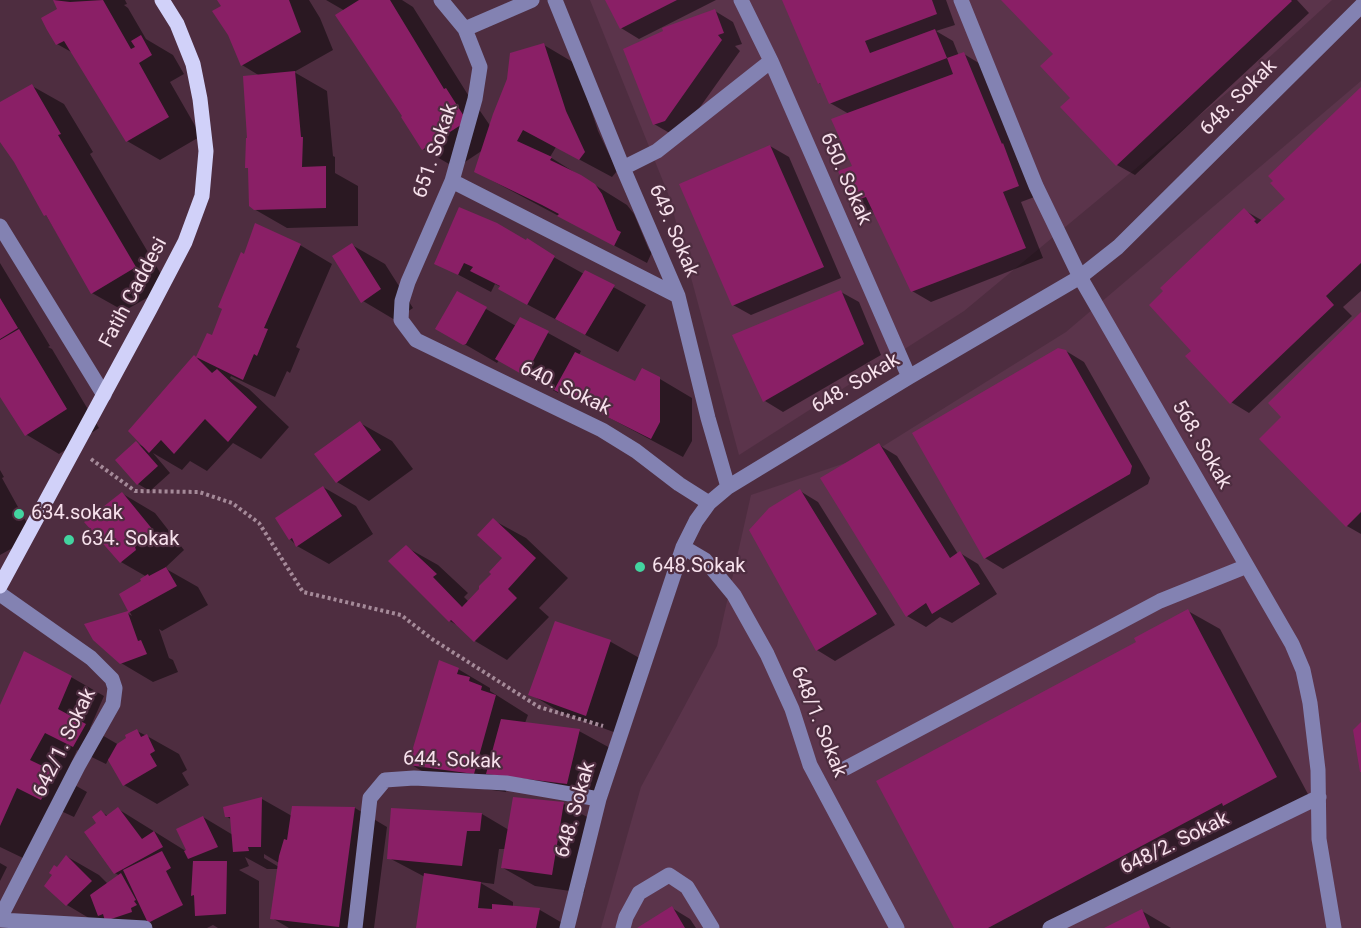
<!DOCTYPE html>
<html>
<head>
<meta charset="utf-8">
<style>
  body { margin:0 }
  canvas { display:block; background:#4e2d40 }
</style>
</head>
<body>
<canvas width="1361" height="928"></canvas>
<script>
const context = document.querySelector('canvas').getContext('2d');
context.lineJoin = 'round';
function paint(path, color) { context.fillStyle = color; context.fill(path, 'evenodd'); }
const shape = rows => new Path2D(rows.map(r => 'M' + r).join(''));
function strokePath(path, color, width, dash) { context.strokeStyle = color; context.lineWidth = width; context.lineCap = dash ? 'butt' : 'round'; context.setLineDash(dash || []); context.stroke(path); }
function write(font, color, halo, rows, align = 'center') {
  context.font = font + ' Roboto,sans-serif'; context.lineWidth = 4.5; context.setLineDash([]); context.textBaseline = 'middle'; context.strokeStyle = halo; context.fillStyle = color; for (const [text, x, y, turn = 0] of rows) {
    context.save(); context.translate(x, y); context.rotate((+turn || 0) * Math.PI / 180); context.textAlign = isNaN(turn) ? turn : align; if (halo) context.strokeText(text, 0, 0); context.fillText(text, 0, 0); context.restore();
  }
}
paint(shape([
  [590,0,1332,0,1264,62,964,311,739,455,669,196],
  [1361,81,1361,928,601,928,641,787,717,646,751,495,869,455,1066,332]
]), '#5b344b');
paint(shape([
  [55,0,125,0,127,4,124,5,128,8,146,39,173,55,184,74,170,82,201,136,160,160,127,141,73,53,57,44,59,10],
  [218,0,309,0,320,18,333,50,294,72,327,91,333,156,335,157,335,173,358,186,358,226,287,228,254,209,250,169,247,167,260,76,242,65,223,7],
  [326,0,402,0,413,7,475,106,478,108,491,127,544,45,576,64,598,131,617,171,612,177,556,147,550,157,627,205,634,214,649,250,652,252,647,263,476,172,483,150,456,168,423,149,403,118,404,117,345,11],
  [607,0,716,0,639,39,621,28],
  [783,0,946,0,955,25,936,31,953,41,959,56,964,54,982,65,1037,196,1021,202,1043,258,931,302,912,291,874,211,870,212,852,201,854,166,849,114,830,103,823,86,819,83],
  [1003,0,1297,0,1309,13,1135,175,1117,165,1072,99,1055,54],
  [715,11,733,22,742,44,735,46,740,51,683,131,673,135,654,124],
  [32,86,64,104,93,152,90,154,168,286,124,311,92,293,0,137,0,104],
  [1361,89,1361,291,1343,307,1352,316,1249,413,1231,402,1193,351,1244,210,1263,221,1287,199],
  [770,146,789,157,841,278,751,315,733,305],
  [496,225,584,274,586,272,646,305,618,352,532,307,500,289,501,287,495,284,491,292,436,263],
  [300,245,332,264,296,347,300,349,290,373,287,371,275,397,231,376,230,378,249,389,289,427,261,459,233,443,207,471,190,461,182,470,153,453,170,473,150,491,138,484,136,443,144,447,197,359,208,335,213,337,245,256],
  [352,245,385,264,413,308,395,320,363,301],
  [0,263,50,346,48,347,52,349,99,428,59,454,27,435,0,392],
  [841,292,859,302,881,355,783,412,765,401],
  [458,293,516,326,520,318,548,333,581,351,579,355,635,383,660,379,692,398,692,441,683,457,559,391,558,393,499,360,497,363,437,328],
  [1361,314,1361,534,1347,526,1283,417],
  [1066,351,1084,362,1150,478,1148,484,1003,569,985,558],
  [360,423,392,441,413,469,369,501,337,482],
  [879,445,897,456,958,554,960,553,978,564,997,594,952,623,940,617,926,627,907,616],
  [0,470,4,477,2,478,34,536,0,555],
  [323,487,356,506,373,534,329,564,297,546,290,539],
  [800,491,818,502,895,625,835,661,817,650],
  [123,494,155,513,184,550,166,567,168,570,198,587,208,605,162,631,159,629,169,658,173,660,178,672,153,682,121,663,127,613,132,616,121,595,143,582,147,577,121,562],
  [493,520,526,538,568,578,539,608,549,617,507,660,475,641,460,627,450,621,390,561,406,547,438,565,468,593,464,597,469,602,504,558],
  [1188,611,1220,629,1309,796,1054,928,956,928,1138,643],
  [556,623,611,642,643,660,619,734,562,713,530,694],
  [458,669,490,688,490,691,528,715,525,723,579,731,612,749,599,802,508,785,506,792,442,783,410,764],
  [71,677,104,696,90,728,119,745,137,731,147,736,179,754,187,770,182,773,189,785,157,804,124,785,109,758,106,764,77,750,64,779,87,792,74,817,50,806,25,859,0,847,0,708],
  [262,799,292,816,355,808,387,827,374,928,289,928,272,918,278,869,267,869,245,857,249,866,239,870,259,881,259,928,218,928,213,925,207,928,120,928,99,924,67,905,57,869,66,856,99,875,108,884,120,876,115,873,98,824,101,812,108,816,118,809,189,853,203,817,233,835,232,820,226,816,225,809],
  [264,854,279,863,279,867,264,858],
  [564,804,596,822,584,893,535,886,503,868,506,849,499,849,494,884,479,882,513,902,513,907,540,910,571,928,418,928,425,877,389,858,393,810,482,814,509,830],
  [0,863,7,867,0,881],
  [672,908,690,919,696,928,640,928],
  [1142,911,1171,928,1107,928]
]), '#0007');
paint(shape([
  [53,0,70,2,103,0,131,49,135,47,131,41,141,35,152,55,139,63,169,117,126,142,64,41,56,45,47,30,41,18,57,9],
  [217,0,289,0,301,32,241,66,228,35,212,11,221,6],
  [359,0,390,0,444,89,446,88,467,121,422,150,401,117,402,116,335,15],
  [605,0,677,0,620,29],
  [782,0,932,0,937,14,865,41,870,53,935,29,947,58,964,52,1002,144,1003,143,1019,186,1003,192,1026,248,911,292,866,197,851,202,838,171,852,166,831,119,953,74,947,58,829,104,820,83,818,84],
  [1001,0,1291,0,1292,1,1116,166,1060,107,1070,98,1040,66,1053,54],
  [715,9,724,33,718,35,722,40,665,121,653,125,623,49,663,31,662,28],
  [544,43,566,111,585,152,579,160,523,130,517,141,552,157,550,160,581,175,595,184,602,194,617,230,621,232,614,246,557,216,559,214,542,205,474,172,493,114,507,79,510,53],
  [295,71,301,137,303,137,302,167,326,166,326,208,254,210,249,206,248,168,245,168,246,138,247,138,243,76],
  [32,84,61,134,58,135,136,267,91,294,46,215,44,216,14,162,0,142,0,102],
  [1361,87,1361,263,1326,296,1334,305,1230,404,1185,356,1191,351,1149,305,1163,291,1160,288,1244,208,1256,220,1254,221,1257,224,1285,199,1270,183,1273,181,1268,176],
  [770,145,824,267,732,306,679,184],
  [459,207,497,223,526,240,527,238,555,256,527,305,498,289,500,286,470,271,473,267,464,263,458,275,434,264],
  [255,223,301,244,264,328,268,329,257,356,254,354,243,380,196,357,207,333,212,335,222,309,218,307,241,252,244,254],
  [352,243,381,289,361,303,332,256],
  [585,270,615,285,585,335,555,319],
  [841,290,864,344,763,402,732,335],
  [457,291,487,307,466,344,463,345,435,329],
  [0,298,18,328,0,339],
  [1361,312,1361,512,1346,527,1259,439,1281,417,1268,403],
  [520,317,549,331,525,376,495,359],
  [19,329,67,409,25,436,0,397,0,340],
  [1058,348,1066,350,1132,466,1130,474,984,559,912,433],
  [575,352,635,381,642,368,660,377,660,422,651,439,554,390],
  [194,355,212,373,217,369,257,407,228,442,205,419,174,454,161,440,149,453,128,431],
  [360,421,381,450,336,483,314,454],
  [136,441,158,466,137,485,115,460],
  [879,443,950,558,960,551,980,584,932,614,926,603,906,617,820,478],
  [323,486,342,516,296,547,292,538,289,540,275,518],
  [800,489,877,614,816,651,749,530,769,508],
  [122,492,153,530,135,547,136,550,120,563,84,522],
  [493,518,536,558,508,589,517,598,474,642,451,620,449,622,388,561,406,545,437,574,433,577,462,607,479,589,479,586,491,574,489,572,502,558,477,535],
  [166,567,177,586,128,613,138,641,141,640,147,654,120,664,93,640,84,624,128,611,119,594,141,581,140,579,148,574,149,576],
  [1188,609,1277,777,1223,806,1222,803,988,928,954,928,876,781,1136,642,1134,638],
  [555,621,611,640,586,716,528,695],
  [24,651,72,676,58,709,86,724,73,747,45,733,30,760,55,772,41,800,17,788,0,826,0,705],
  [439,660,459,668,457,674,470,677,469,681,482,686,481,690,496,695,474,774,408,765],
  [501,719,580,729,567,784,486,774],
  [1361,722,1361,772,1360,772,1353,730],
  [137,729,141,737,147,734,155,751,150,754,157,766,123,786,108,760,117,744,126,738,125,735],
  [262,797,261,847,248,847,249,851,233,852,230,817,225,817,223,807],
  [513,797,564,802,552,875,501,868],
  [292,806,355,807,339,927,270,919,279,856,284,839,287,840],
  [118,807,142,839,154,831,163,847,114,874,84,832,96,823,92,817,101,810,106,816],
  [391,808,482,813,480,831,467,831,462,866,387,859],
  [203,816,218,847,188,859,184,851,186,850,176,829],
  [162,851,171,868,166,871,183,905,148,923,123,870],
  [66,855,92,881,66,906,44,886,52,875,49,873,54,865,57,867],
  [193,861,227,861,226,914,195,916,194,895,191,896],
  [121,873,136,900,134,901,137,905,131,908,132,912,105,921,103,914,98,916,90,895],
  [424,873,481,882,478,908,492,909,492,904,540,908,536,928,416,928],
  [672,906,685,928,637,928],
  [1142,909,1150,928,1104,928]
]), '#8a1f66');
strokePath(shape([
  [91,459,135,491,199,492,232,503,259,523,303,592,401,615,432,639,539,707,603,726]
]), '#a58a99', 4, [3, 3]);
strokePath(shape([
  [441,0,465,29,480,67,475,99,452,181,408,282,402,301,401,320,416,340,602,430,636,451,679,484,709,503],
  [555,0,623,168,678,296,708,418,728,487],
  [741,0,771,61,909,377],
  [961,0,1036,186,1080,277,1292,644,1303,670,1310,703,1318,770,1319,839,1334,928],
  [465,29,532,0],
  [623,168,657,151,771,61],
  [452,181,678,296],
  [0,226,104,395],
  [683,547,705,560,734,595,767,654,792,709,810,765,897,928],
  [0,594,91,658,112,679,115,688,113,704,78,766,0,918],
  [846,768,1160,601,1247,566],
  [0,920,145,928],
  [355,928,370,798,385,780,414,778,506,783,599,799],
  [567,928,599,799,683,547,696,521,709,503,728,487,909,377,1080,277,1118,247,1361,6],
  [623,928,626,917,639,893,669,875,687,887,712,928],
  [1050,928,1319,797]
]), '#8382b2', 15);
strokePath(shape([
  [0,586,150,309,185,242,202,196,206,151,200,99,193,64,177,24,162,0]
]), '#d1d1f9', 15);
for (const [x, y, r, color] of [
  [19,514,6,"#43d4a0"],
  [69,540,6,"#43d4a0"],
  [640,567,6,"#43d4a0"]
]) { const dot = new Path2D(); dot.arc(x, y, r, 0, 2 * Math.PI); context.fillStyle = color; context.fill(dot); strokePath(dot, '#4e2d40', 2); }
write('20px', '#f7e1ec', '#4e2d40', [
  ["648. Sokak",1239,98,-45],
  ["651. Sokak",436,151,-71],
  ["650. Sokak",845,179,66],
  ["649. Sokak",673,231,67],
  ["Fatih Caddesi",134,293,-62],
  ["648. Sokak",856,384,-31],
  ["640. Sokak",565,389,26],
  ["568. Sokak",1201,445,60],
  ["648/1. Sokak",818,722,68],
  ["642/1. Sokak",65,743,-64],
  ["644. Sokak",452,761,2],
  ["648. Sokak",576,810,-74],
  ["648/2. Sokak",1175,844,-26]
]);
write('20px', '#f7e1ec', '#4e2d40', [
  ["634.sokak",31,514],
  ["634. Sokak",81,540],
  ["648.Sokak",652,567]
], 'left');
</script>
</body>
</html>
